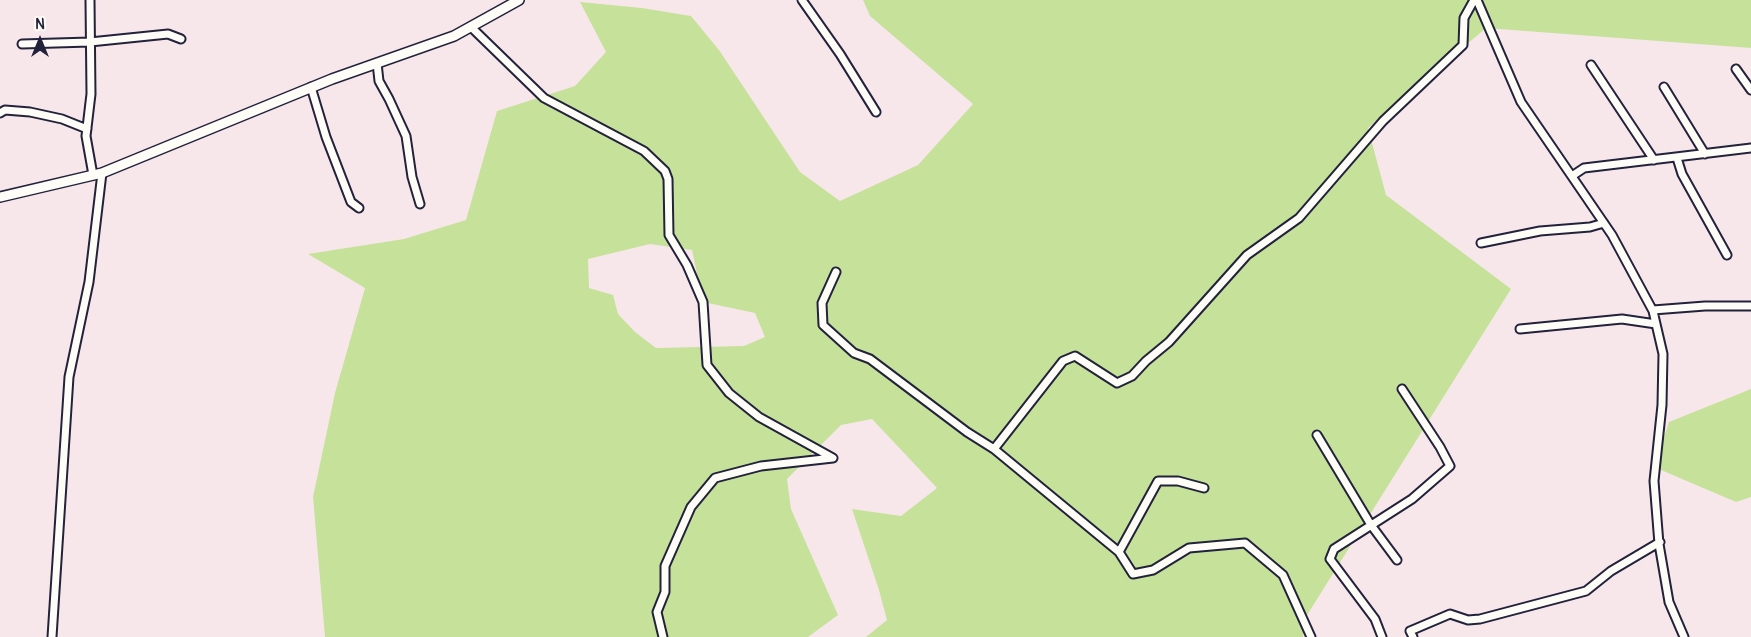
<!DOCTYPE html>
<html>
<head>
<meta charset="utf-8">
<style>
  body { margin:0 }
  #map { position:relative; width:1751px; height:637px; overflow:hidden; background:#f8e7ea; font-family:Pangolin,sans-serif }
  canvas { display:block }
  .north { position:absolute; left:15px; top:15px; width:50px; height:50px; -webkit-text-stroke:4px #fdfcf7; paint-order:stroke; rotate:0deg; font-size:14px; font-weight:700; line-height:20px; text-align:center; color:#22223b }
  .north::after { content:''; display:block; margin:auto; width:18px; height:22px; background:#22223b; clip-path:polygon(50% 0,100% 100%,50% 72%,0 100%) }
</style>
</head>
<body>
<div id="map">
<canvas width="1751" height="637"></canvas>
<div class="north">N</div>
</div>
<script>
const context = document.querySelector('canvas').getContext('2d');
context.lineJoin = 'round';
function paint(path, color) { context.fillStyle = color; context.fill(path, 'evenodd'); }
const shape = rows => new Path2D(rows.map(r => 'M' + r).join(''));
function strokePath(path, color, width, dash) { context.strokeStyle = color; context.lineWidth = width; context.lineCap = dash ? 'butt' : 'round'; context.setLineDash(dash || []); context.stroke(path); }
paint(shape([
  [863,0,1751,0,1751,48,1486,28,1368,128,1386,195,1511,289,1304,620,1303,637,866,637,887,620,879,590,852,509,901,516,937,488,872,419,841,425,787,479,791,509,838,615,808,637,325,637,313,497,335,393,365,288,308,254,404,239,466,220,497,111,575,86,606,52,580,2,642,8,691,16,719,50,800,172,840,201,918,165,973,104,870,16],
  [650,244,692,250,703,302,755,313,765,337,744,346,656,348,635,332,618,314,613,295,589,288,588,259],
  [1751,389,1751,497,1736,502,1654,467,1669,422]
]), '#c6e29a');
const minor = shape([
  [90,0,91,94,86,136,93,175],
  [802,0,840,54,876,112],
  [1477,0,1521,102,1612,235,1653,311,1663,354,1662,405,1654,481,1659,544,1669,602,1684,637],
  [472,28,544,98,644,151,665,171,668,179,669,235,687,265,703,302,707,365,729,393,759,417,833,458,761,466,715,478,691,507,665,566,665,592,657,612,663,637],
  [22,44,90,42,168,34,181,39],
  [377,63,379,81,389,99,406,136,412,177,420,204],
  [1591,65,1654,160],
  [1736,69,1751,90],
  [311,87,326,137,351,202,359,208],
  [1664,87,1705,154],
  [0,113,5,110,30,112,62,119,87,129],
  [1677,158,1682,174,1727,255],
  [1572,176,1584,168,1751,148],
  [1481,243,1540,231,1590,227,1604,223],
  [836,272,822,303,823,325,854,353,870,359,967,432,994,449,1119,552,1133,574,1153,570,1189,548,1245,543,1283,575,1311,637],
  [1653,310,1705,306,1751,306],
  [1520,329,1622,319,1656,324],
  [1317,435,1371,525,1397,560],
  [994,449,1063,361,1075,356,1117,383,1132,376,1146,361,1169,342,1247,255,1299,218,1383,121,1463,45,1464,18,1474,0],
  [1119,552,1158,481,1178,481,1204,488],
  [52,637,69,377,89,282,102,173],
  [1382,637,1375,619,1330,559,1334,549,1412,499,1450,466,1440,447,1402,389],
  [1413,637,1410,631,1450,614,1468,620,1480,619,1586,591,1611,571,1660,542]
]);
const tertiary = shape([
  [0,197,102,173,332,79,454,36,519,0]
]);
strokePath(minor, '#22223b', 11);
strokePath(tertiary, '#22223b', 12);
strokePath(minor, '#fdfcf7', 7);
strokePath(tertiary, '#fdfcf7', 9);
</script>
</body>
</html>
